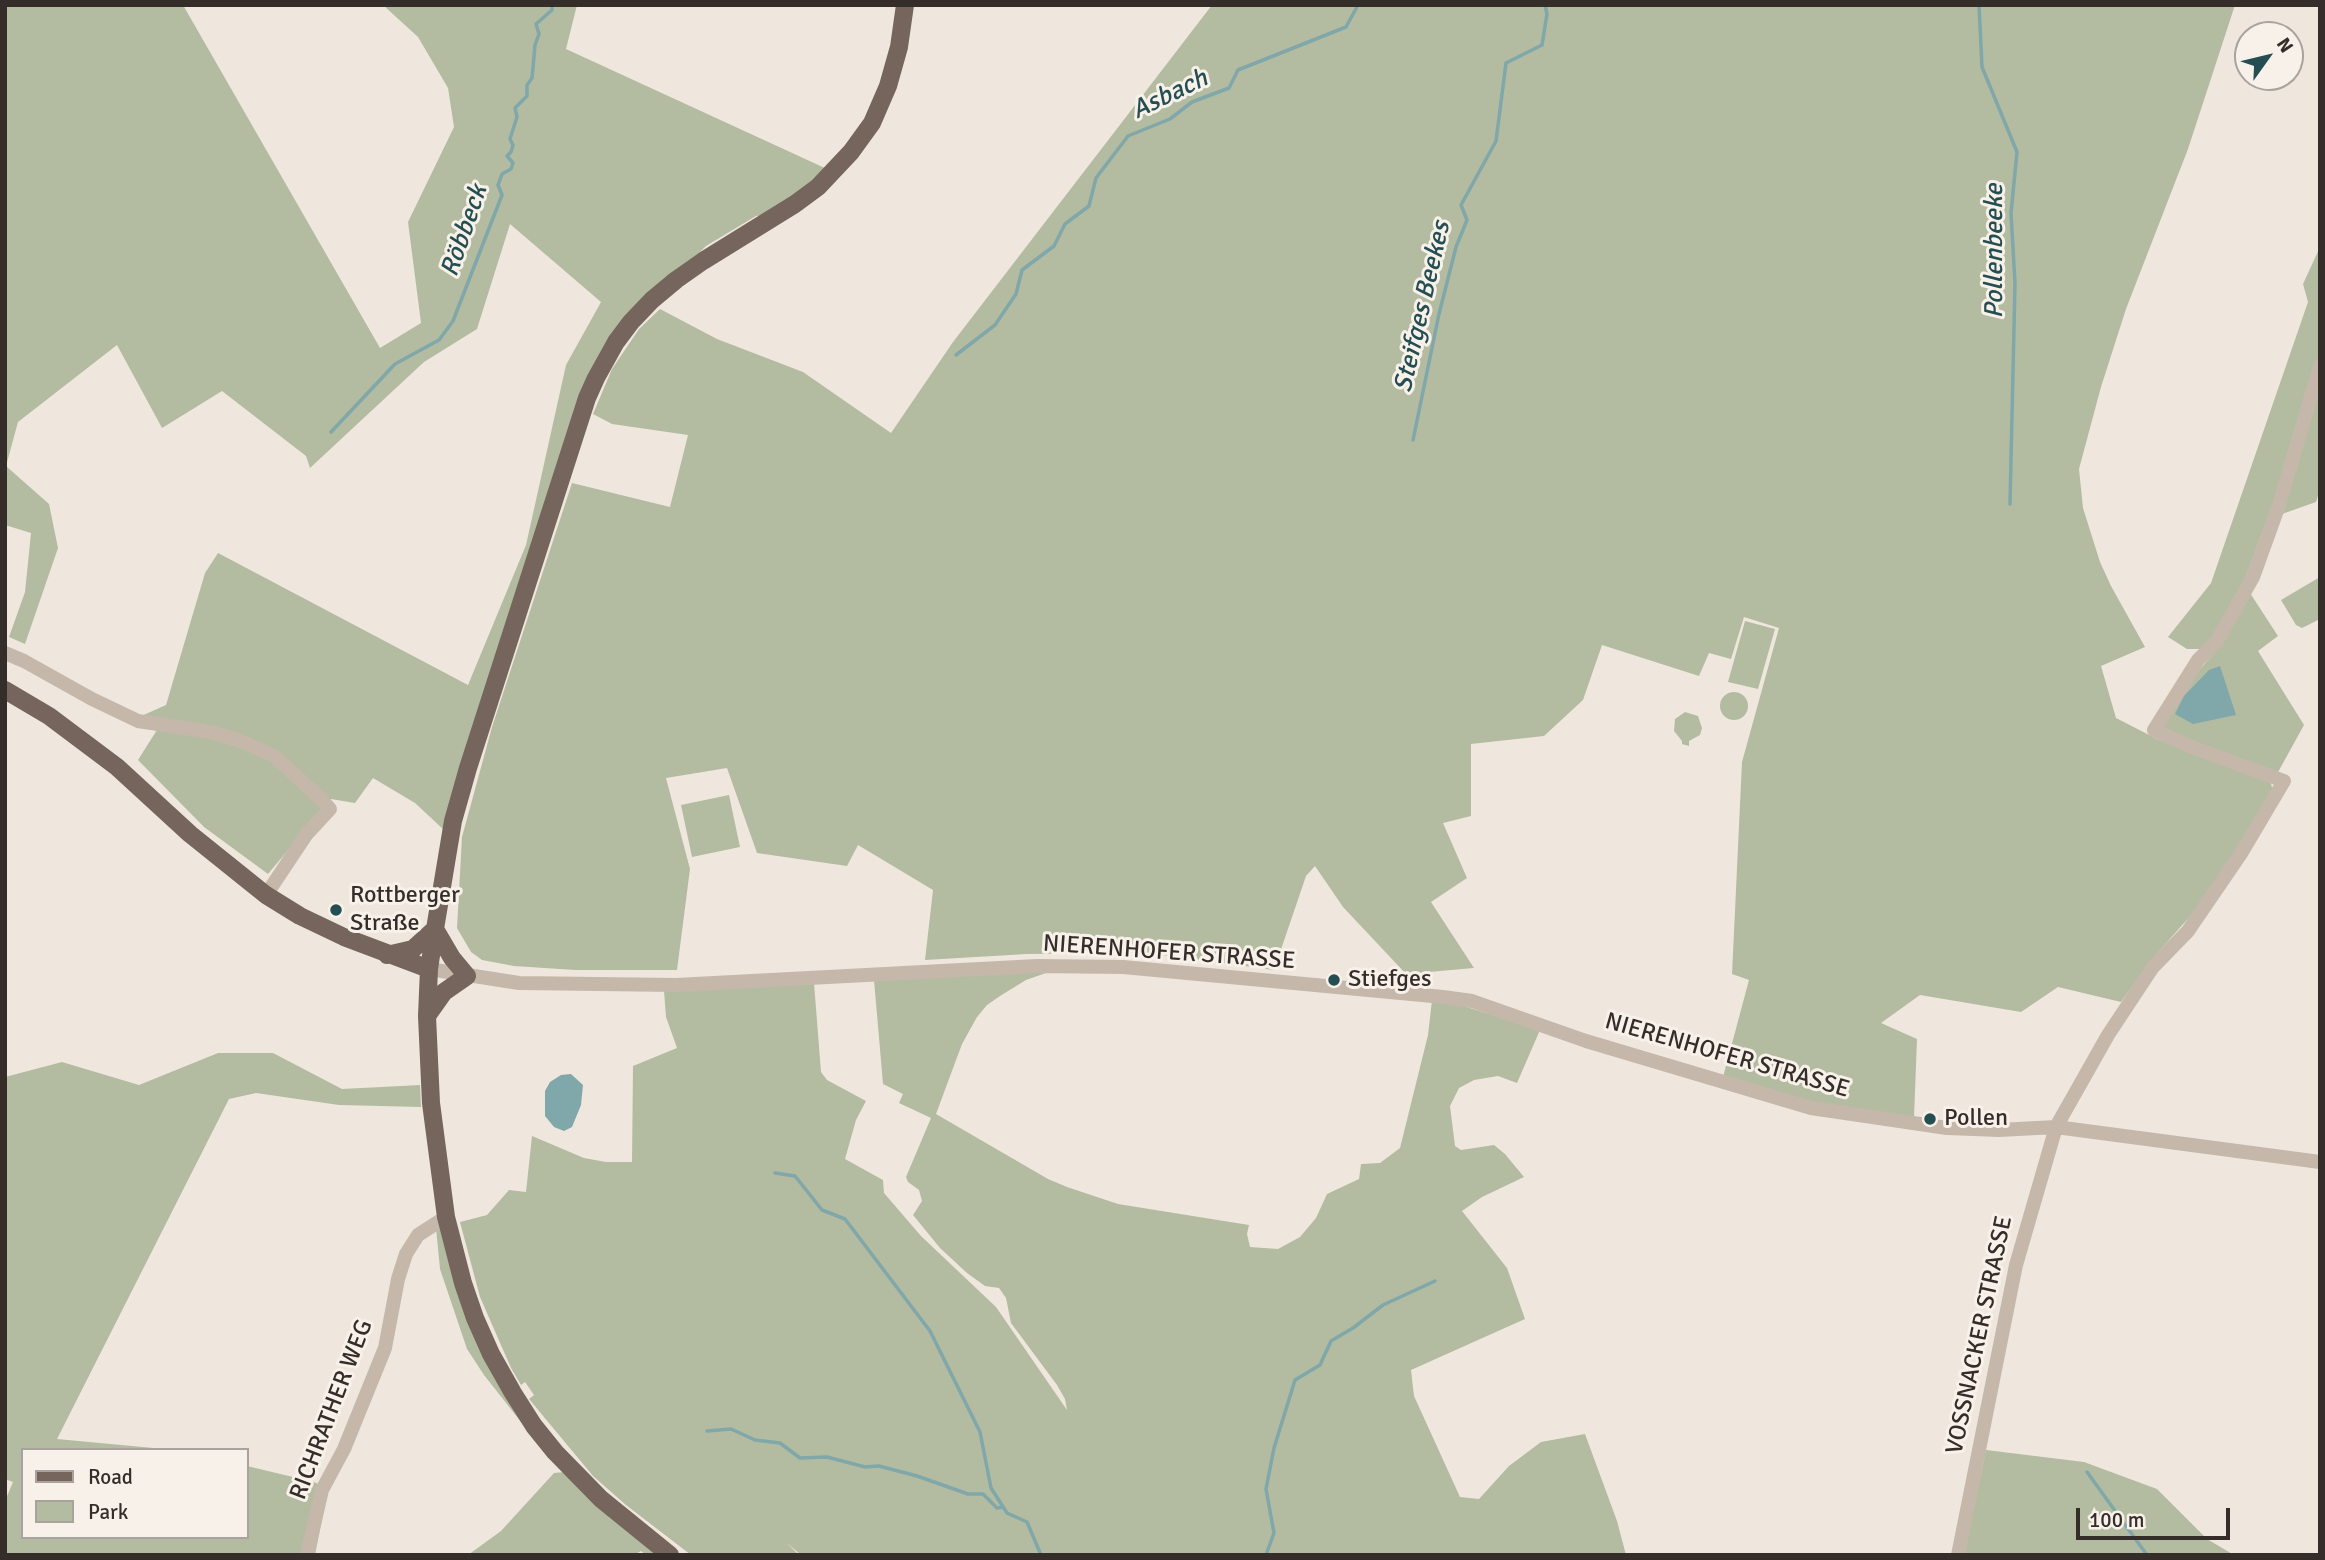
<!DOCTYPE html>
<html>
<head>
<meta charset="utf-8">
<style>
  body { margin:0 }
  #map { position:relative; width:2325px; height:1560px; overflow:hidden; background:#efe7de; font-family:Signika,sans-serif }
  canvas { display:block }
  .frame { position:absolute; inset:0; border:7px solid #352d29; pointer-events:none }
  .legend { position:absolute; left:21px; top:1448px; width:228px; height:91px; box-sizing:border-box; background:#f7f1ea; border:2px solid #a9a39d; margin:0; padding:9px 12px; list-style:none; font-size:21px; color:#352d29 }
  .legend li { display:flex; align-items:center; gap:14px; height:35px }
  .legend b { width:35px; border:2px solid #a9a39d }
  .north { position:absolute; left:2234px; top:21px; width:70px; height:70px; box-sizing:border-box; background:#f7f1ea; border:2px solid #a9a39d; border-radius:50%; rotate:56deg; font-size:19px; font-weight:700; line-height:28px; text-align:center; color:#352d29 }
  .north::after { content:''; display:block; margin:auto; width:24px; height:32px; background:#244e51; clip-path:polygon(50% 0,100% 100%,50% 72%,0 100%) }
  .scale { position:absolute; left:2076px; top:1508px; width:154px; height:32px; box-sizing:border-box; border:4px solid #352d29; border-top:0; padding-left:9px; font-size:21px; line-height:24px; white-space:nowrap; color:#352d29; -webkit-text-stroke:5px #f7f1ea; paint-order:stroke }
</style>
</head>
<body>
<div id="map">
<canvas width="2325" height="1560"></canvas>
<div class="frame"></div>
<ul class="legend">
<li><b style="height:9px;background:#75655c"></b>Road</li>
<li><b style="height:19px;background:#b3bca0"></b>Park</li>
</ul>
<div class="north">N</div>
<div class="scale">100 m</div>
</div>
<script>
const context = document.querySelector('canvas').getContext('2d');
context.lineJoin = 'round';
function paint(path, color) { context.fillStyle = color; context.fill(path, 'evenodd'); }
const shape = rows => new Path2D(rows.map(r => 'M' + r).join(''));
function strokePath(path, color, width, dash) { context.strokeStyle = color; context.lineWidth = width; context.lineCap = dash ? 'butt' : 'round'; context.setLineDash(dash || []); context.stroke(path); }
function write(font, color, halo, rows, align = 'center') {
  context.font = font + ' Signika,sans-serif'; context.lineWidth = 6; context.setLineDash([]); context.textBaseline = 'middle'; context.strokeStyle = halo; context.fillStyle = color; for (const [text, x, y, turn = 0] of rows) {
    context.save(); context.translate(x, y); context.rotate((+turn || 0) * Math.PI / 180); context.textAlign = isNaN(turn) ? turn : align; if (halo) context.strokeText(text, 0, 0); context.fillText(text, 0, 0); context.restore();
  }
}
paint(shape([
  [5,5,183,5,380,348,421,323,408,222,454,127,448,88,418,37,383,5,577,5,566,49,827,169,814,182,769,215,756,216,706,246,611,341,444,830,415,803,373,778,355,803,331,799,268,874,204,827,138,760,162,722,139,717,166,705,205,573,218,553,468,685,526,545,566,365,601,302,510,224,477,329,424,362,310,468,306,456,222,391,162,428,117,345,18,422,6,466,49,504,58,548,25,644,9,637,25,592,31,533,5,525],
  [1212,5,2235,5,2188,149,2126,309,2101,387,2079,469,2083,508,2100,562,2111,586,2145,647,2101,666,2116,718,2157,739,2270,779,2273,792,2210,894,2152,959,2121,1002,2058,987,2021,1012,1920,995,1881,1023,1917,1039,1914,1118,1812,1104,1723,1077,1749,980,1732,974,1742,762,1779,628,1744,617,1731,659,1709,653,1699,676,1602,645,1583,700,1544,736,1471,744,1471,816,1443,823,1467,878,1431,902,1474,968,1406,974,1343,907,1315,866,1306,876,1274,970,1147,953,1027,954,925,960,933,890,858,845,847,866,757,853,727,768,666,778,690,869,677,970,575,970,514,966,482,960,471,952,457,928,462,837,492,727,572,483,670,507,688,435,612,424,593,414,612,369,639,329,660,309,717,339,803,372,891,433,953,342],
  [2320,247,2320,489,2316,502,2282,514,2269,514,2245,579,2207,649,2187,649,2168,637,2211,583,2308,302,2303,284],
  [2320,577,2320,619,2302,628,2296,625,2281,600],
  [2250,593,2278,636,2258,651,2304,725,2277,774,2158,728,2178,695,2213,654],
  [1745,621,1775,629,1758,689,1728,682],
  '1720 706a14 14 0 1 1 28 0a14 14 0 1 1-28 0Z',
  [1685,712,1698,716,1702,728,1700,735,1689,741,1689,746,1682,744,1682,741,1674,731,1675,719],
  [729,795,740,847,692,857,681,805],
  [1047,970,1046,973,1026,980,1000,996,987,1005,977,1017,962,1044,936,1114,1048,1179,1067,1187,1118,1204,1249,1225,1247,1234,1250,1247,1278,1249,1300,1237,1316,1218,1327,1194,1359,1179,1361,1164,1380,1163,1400,1148,1428,1035,1432,1000,1451,1002,1540,1030,1517,1083,1498,1076,1474,1080,1459,1088,1450,1106,1455,1146,1461,1150,1494,1145,1505,1154,1524,1177,1482,1197,1462,1211,1507,1268,1525,1319,1411,1370,1414,1396,1460,1497,1479,1499,1509,1466,1541,1442,1585,1434,1617,1521,1626,1555,801,1555,787,1543,799,1555,691,1555,626,1505,593,1476,529,1399,534,1395,525,1382,521,1385,511,1368,480,1297,460,1222,487,1215,509,1190,526,1192,532,1136,584,1158,606,1162,632,1162,633,1066,677,1048,666,1017,664,991,814,983,821,1072,827,1080,866,1101,856,1120,845,1159,883,1180,884,1193,921,1236,996,1307,1067,1410,1065,1399,1057,1385,1011,1323,1006,1298,999,1288,985,1286,967,1273,940,1248,913,1215,922,1201,919,1190,908,1182,906,1177,931,1118,899,1103,903,1094,883,1084,874,980],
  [218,1053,273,1053,342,1089,420,1085,421,1107,339,1105,256,1093,229,1099,57,1439,175,1450,23,1450,23,1537,247,1537,247,1466,314,1482,328,1489,315,1555,5,1555,5,1501,13,1482,5,1479,5,1077,62,1062,139,1085],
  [436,1228,440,1228,525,1427,484,1375,467,1349,440,1269],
  [1986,1450,2084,1462,2157,1489,2207,1539,2234,1555,1964,1555],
  [565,1472,659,1555,646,1555,641,1551,634,1555,468,1555,501,1531,554,1473]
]), '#b3bca0');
paint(shape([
  [2220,666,2236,715,2193,724,2175,714,2184,696,2209,670],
  [571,1074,583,1085,581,1105,572,1127,564,1131,554,1127,545,1116,545,1091,550,1082,561,1075]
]), '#80a7a9');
strokePath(shape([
  [1979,5,1982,67,2017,152,2011,213,2015,283,2010,504],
  [956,355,995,325,1016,294,1022,270,1054,246,1065,224,1089,206,1096,178,1128,136,1170,119,1192,102,1229,88,1238,70,1346,27,1358,5],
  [331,432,395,364,439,340,453,321,502,195,498,185,502,174,511,169,513,163,507,156,511,152,513,145,510,139,517,117,515,108,527,96,527,85,532,78,535,45,539,34,536,24,552,10,552,5],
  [1413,440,1439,314,1456,247,1467,220,1461,205,1496,141,1506,63,1542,45,1547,14,1545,5],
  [775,1173,795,1176,822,1210,845,1219,930,1331,980,1432,991,1488,1007,1513,1027,1522,1041,1555],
  [707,1431,731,1429,755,1440,780,1443,800,1458,827,1457,865,1467,879,1466,917,1476,968,1494,983,1494,997,1508,1003,1507],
  [2087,1472,2147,1555],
  [1266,1555,1274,1533,1266,1489,1274,1448,1295,1380,1320,1365,1331,1341,1353,1328,1383,1305,1435,1281]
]), '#80a7a9', 3.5);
strokePath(shape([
  [5,653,24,661,92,699,138,721,211,732,241,741,274,756,319,797,330,809,306,835,266,895],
  [429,969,519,983,676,985,1037,966,1123,967,1443,997,1472,1001,1586,1041,1811,1108,1947,1128,1999,1130,2056,1127,2320,1162],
  [307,1555,322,1490,344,1449,385,1348,398,1279,406,1254,418,1235,446,1217],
  [1958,1555,2016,1265,2056,1127,2108,1035,2153,967,2188,931,2242,852,2284,781,2189,746,2154,730,2198,660,2217,641,2253,577,2279,505,2320,366]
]), '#c6b7ab', 14);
strokePath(shape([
  [5,690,49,716,117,767,190,834,266,895,300,916,344,937,429,969],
  [387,955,413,949,435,929],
  [427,1016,444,992,467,976,452,958,435,929],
  [670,1555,601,1499,555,1452,534,1426,513,1393,491,1354,475,1318,463,1283,446,1217,431,1103,427,1016,429,969,435,929,453,821,468,768,587,398,596,378,616,342,631,322,652,300,676,280,703,261,795,204,818,187,851,152,872,123,888,86,899,47,905,5]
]), '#75655c', 18);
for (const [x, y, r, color] of [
  [336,910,7,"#244e51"],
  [1334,980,7,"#244e51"],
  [1930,1119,7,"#244e51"]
]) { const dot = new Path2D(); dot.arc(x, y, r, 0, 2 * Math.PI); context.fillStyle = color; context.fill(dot); strokePath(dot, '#f7f1ea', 2.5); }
write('24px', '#352d29', '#f7f1ea', [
  ["Rottberger",350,896],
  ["Straße",350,924],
  ["Stiefges",1348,980],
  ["Pollen",1944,1119]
], 'left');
write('24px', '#352d29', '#f7f1ea', [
  ["NIERENHOFER STRASSE",1169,953,4],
  ["NIERENHOFER STRASSE",1727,1056,16],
  ["VOSSNACKER STRASSE",1980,1335,-78],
  ["RICHRATHER WEG",332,1410,-69]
]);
write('italic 26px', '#244e51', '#f7f1ea', [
  ["Asbach",1170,95,-26],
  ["Röbbeck",465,231,-71],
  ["Pollenbeeke",1995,251,-90],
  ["Steifges Beekes",1423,307,-77]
]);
</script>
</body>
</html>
